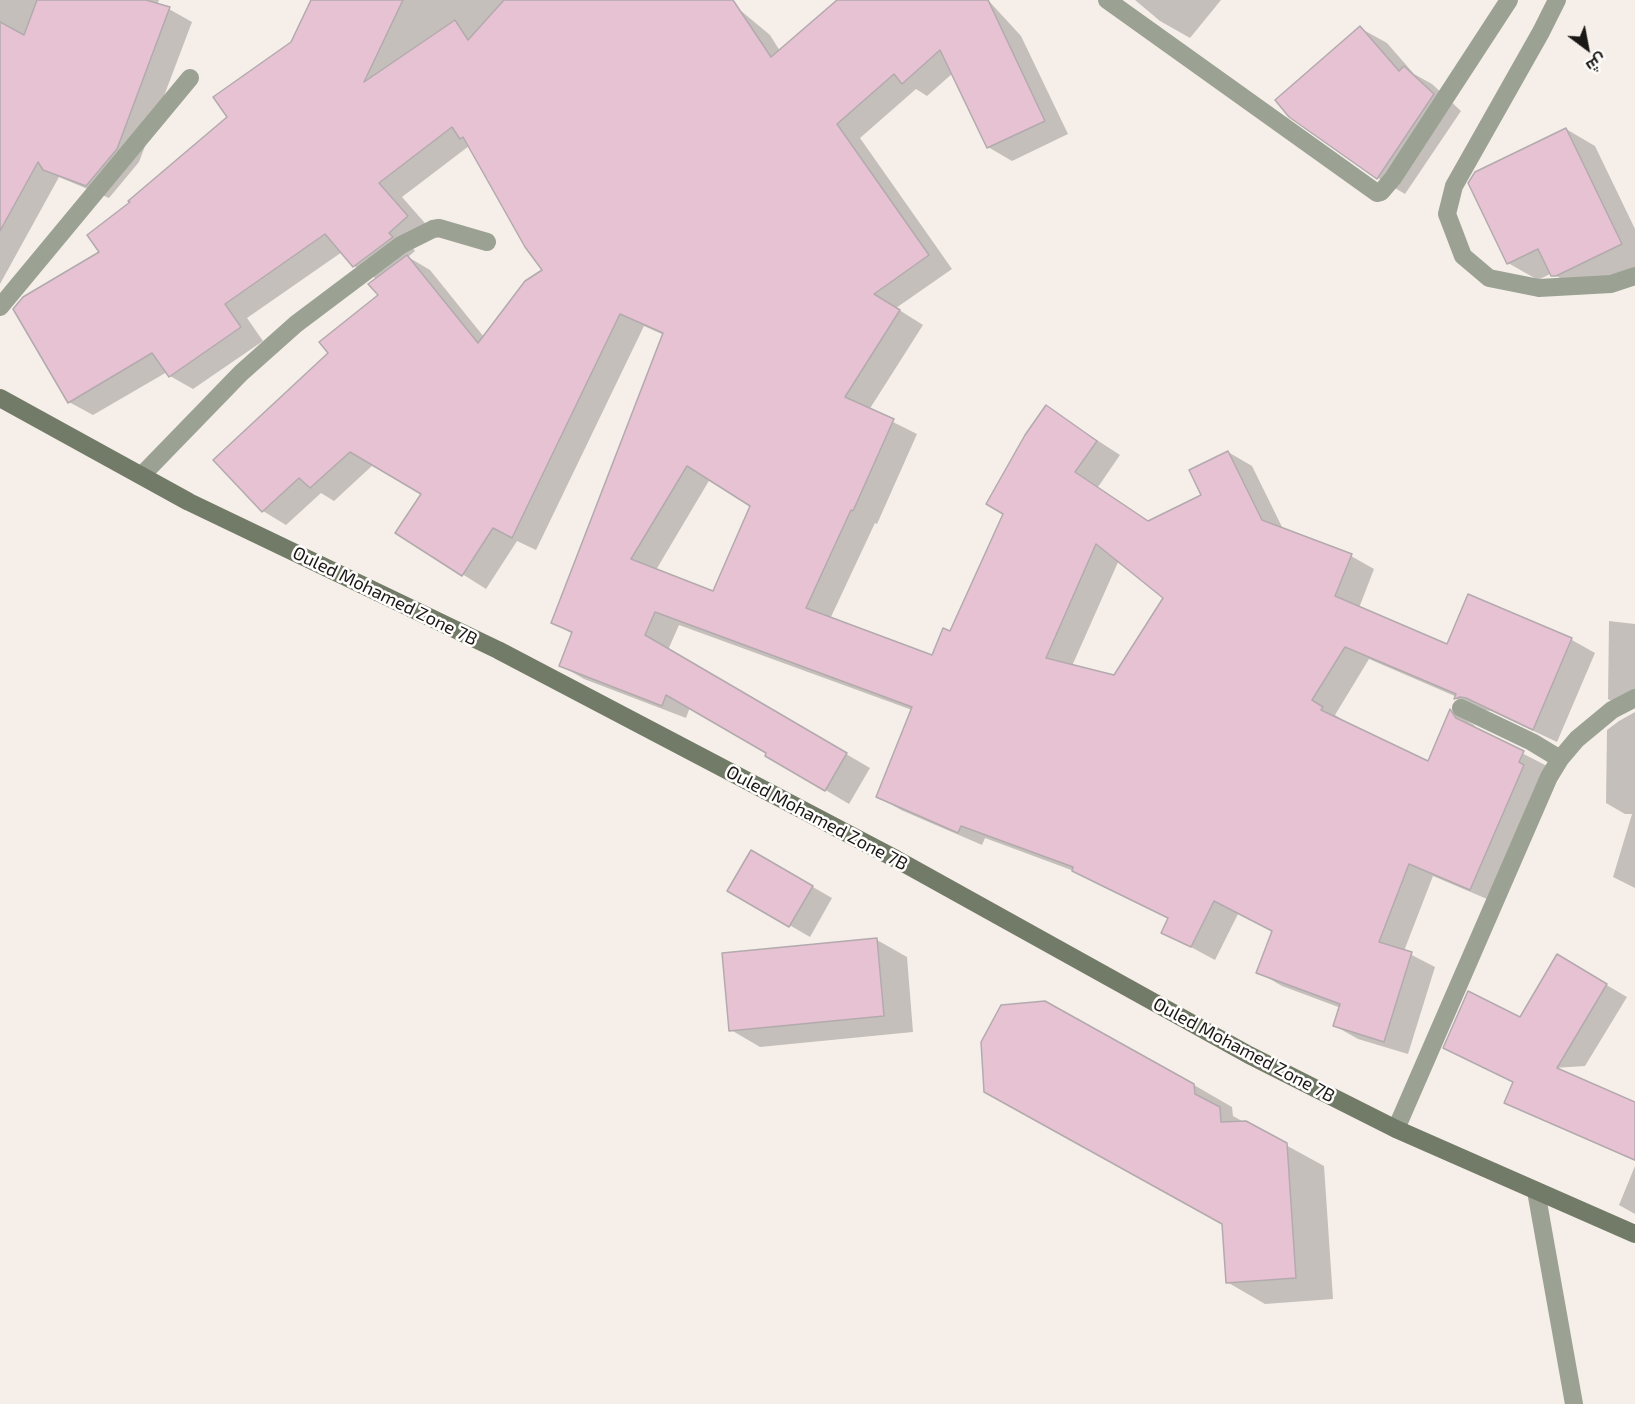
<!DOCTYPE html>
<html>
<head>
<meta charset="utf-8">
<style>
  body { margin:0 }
  #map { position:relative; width:1635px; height:1404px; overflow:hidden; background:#f6efe9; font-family:"Exo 2",Cairo,sans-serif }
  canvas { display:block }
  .north { position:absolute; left:1557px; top:18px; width:60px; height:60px; -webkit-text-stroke:4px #fffefc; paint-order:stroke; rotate:148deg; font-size:16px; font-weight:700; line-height:24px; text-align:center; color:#1a1816 }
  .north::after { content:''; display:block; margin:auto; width:21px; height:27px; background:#1a1816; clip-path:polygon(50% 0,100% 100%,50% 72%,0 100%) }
</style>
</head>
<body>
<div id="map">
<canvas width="1635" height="1404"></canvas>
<div class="north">ش</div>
</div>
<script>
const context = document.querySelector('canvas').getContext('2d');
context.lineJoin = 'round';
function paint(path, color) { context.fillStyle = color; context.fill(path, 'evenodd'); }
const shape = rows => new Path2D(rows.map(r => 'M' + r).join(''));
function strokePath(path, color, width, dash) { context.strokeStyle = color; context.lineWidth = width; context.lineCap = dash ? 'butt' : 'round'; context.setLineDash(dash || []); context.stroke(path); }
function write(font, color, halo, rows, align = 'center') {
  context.font = font + ' "Exo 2",sans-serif'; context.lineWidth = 5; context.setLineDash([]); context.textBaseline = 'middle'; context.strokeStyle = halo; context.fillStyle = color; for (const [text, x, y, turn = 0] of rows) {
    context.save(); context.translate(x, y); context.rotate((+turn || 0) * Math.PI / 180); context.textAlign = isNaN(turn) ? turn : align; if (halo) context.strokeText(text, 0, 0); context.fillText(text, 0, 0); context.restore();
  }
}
paint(shape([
  [0,0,159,0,157,5,169,9,192,22,139,162,109,198,59,177,0,284],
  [312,0,728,0,770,35,780,51,839,0,988,0,1021,36,1068,134,1012,161,988,147,953,73,927,96,916,89,860,138,952,269,896,308,923,325,869,410,917,434,877,524,875,523,830,619,933,657,951,633,1005,513,1046,407,1120,455,1098,487,1150,522,1203,496,1228,452,1252,466,1283,529,1351,556,1374,569,1359,608,1447,646,1469,596,1572,640,1595,653,1557,742,1491,711,1484,710,1479,712,1456,699,1457,697,1369,659,1335,715,1359,730,1429,763,1451,711,1474,725,1477,730,1547,766,1494,902,1433,876,1404,951,1435,967,1408,1054,1358,1039,1335,1026,1341,1008,1282,986,1258,972,1274,932,1238,914,1215,960,1163,932,1169,919,1097,884,1074,871,985,838,982,845,901,810,877,796,912,710,679,625,668,650,870,768,849,804,767,755,768,753,690,707,686,718,584,679,560,665,573,634,553,623,664,335,644,326,536,550,517,541,486,589,397,533,423,494,374,464,334,501,321,493,286,525,263,511,330,353,380,295,377,279,354,266,342,252,247,318,263,341,193,389,170,376,167,372,93,415,69,402,101,252,133,202,229,117,292,43],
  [469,146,544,271,484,337,430,270,408,257,415,251,412,247,431,230,402,197],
  [710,479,752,505,713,593,656,570],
  [1119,560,1165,598,1114,677,1072,666],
  [1135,0,1221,0,1190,38,1160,21],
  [1360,28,1387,43,1414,74,1432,84,1461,111,1405,194,1378,178,1290,115],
  [1566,129,1595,146,1635,229,1635,269,1582,292,1552,273,1538,280,1508,263],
  [1609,621,1635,624,1635,706,1627,710,1608,699],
  [1635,712,1635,888,1613,877,1632,814,1625,814,1606,803,1607,730,1619,721],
  [752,852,832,898,810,937,729,890],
  [877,940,907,957,913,1032,760,1047,731,1030],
  [1557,956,1627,997,1585,1066,1554,1068,1635,1104,1635,1161,1526,1113,1506,1102,1520,1070,1492,1072,1445,1048,1520,1019],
  [1194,1085,1232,1107,1233,1116,1324,1166,1333,1299,1265,1304,1227,1282,1224,1224,1023,1114],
  [1635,1166,1635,1214,1619,1205]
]), '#0003');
const building = shape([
  [37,0,146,0,170,7,117,149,86,186,43,170,38,162,0,231,0,22,24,35,37,0],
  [311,0,403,0,364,82,455,20,468,40,504,0,733,0,771,57,837,0,988,0,1045,121,987,148,940,50,902,84,894,74,837,124,929,255,874,294,900,310,845,397,894,419,853,511,851,510,806,608,932,655,943,628,950,631,1003,514,986,504,1025,435,1046,405,1097,441,1075,472,1148,521,1201,495,1189,470,1228,451,1262,520,1352,554,1335,596,1447,644,1468,594,1572,638,1533,730,1466,698,1460,697,1454,699,1456,694,1345,647,1312,700,1323,707,1321,710,1428,761,1450,709,1456,718,1524,751,1519,762,1524,765,1470,890,1409,864,1379,942,1412,952,1384,1042,1333,1026,1340,1004,1256,973,1272,931,1214,901,1191,947,1161,933,1168,918,1072,871,1073,867,961,826,958,833,876,797,912,707,655,612,645,635,847,753,825,791,765,756,766,753,666,695,662,706,559,666,572,632,551,623,663,333,620,314,512,538,493,528,462,576,395,533,421,494,350,452,310,488,299,478,262,512,213,460,328,353,319,342,378,295,368,284,407,255,478,343,525,281,542,270,525,247,463,137,460,139,452,127,379,183,408,216,389,233,393,237,353,267,325,234,225,304,241,327,169,377,152,353,68,403,13,309,23,297,99,252,87,235,130,202,128,201,227,117,213,97,291,42,311,0],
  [687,466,750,506,713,591,631,559,687,466],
  [1096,544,1163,598,1114,675,1046,658,1096,544],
  [1360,26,1399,71,1404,66,1434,94,1377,179,1289,117,1275,100,1360,26],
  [1566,128,1622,244,1556,276,1551,276,1538,249,1507,264,1468,183,1475,172,1566,128],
  [751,850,813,886,789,927,727,891,751,850],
  [877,938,884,1016,729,1031,722,953,877,938],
  [1557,954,1607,984,1557,1068,1635,1102,1635,1160,1504,1103,1513,1082,1443,1048,1468,991,1520,1017,1557,954],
  [1045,1001,1194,1084,1195,1094,1220,1107,1221,1122,1246,1121,1287,1143,1296,1278,1226,1283,1222,1224,984,1092,981,1042,1001,1005,1045,1001]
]);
paint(building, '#e6c2d2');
strokePath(building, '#b3aaae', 1.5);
strokePath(shape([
  [1107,0,1377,193,1381,192,1393,178,1509,0],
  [1557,0,1541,32,1454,186,1447,214,1463,256,1489,278,1539,288,1611,284,1635,276]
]), '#9ba193', 18);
strokePath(shape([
  [0,307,190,78],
  [142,475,241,373,296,324,401,245,433,229,439,228,487,242],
  [1560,759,1577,739,1612,710,1635,698],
  [1396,1129,1549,777,1560,759,1532,742,1461,708],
  [1536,1191,1574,1404]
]), '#9ba193', 18);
strokePath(shape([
  [0,398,189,502,498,650,896,859,1249,1055,1396,1129,1635,1234]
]), '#727b67', 18);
write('18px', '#1a1816', '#fffefc', [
  ["Ouled Mohamed Zone 7B",385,596,26],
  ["Ouled Mohamed Zone 7B",817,818,28],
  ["Ouled Mohamed Zone 7B",1244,1050,28]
]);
</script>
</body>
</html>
